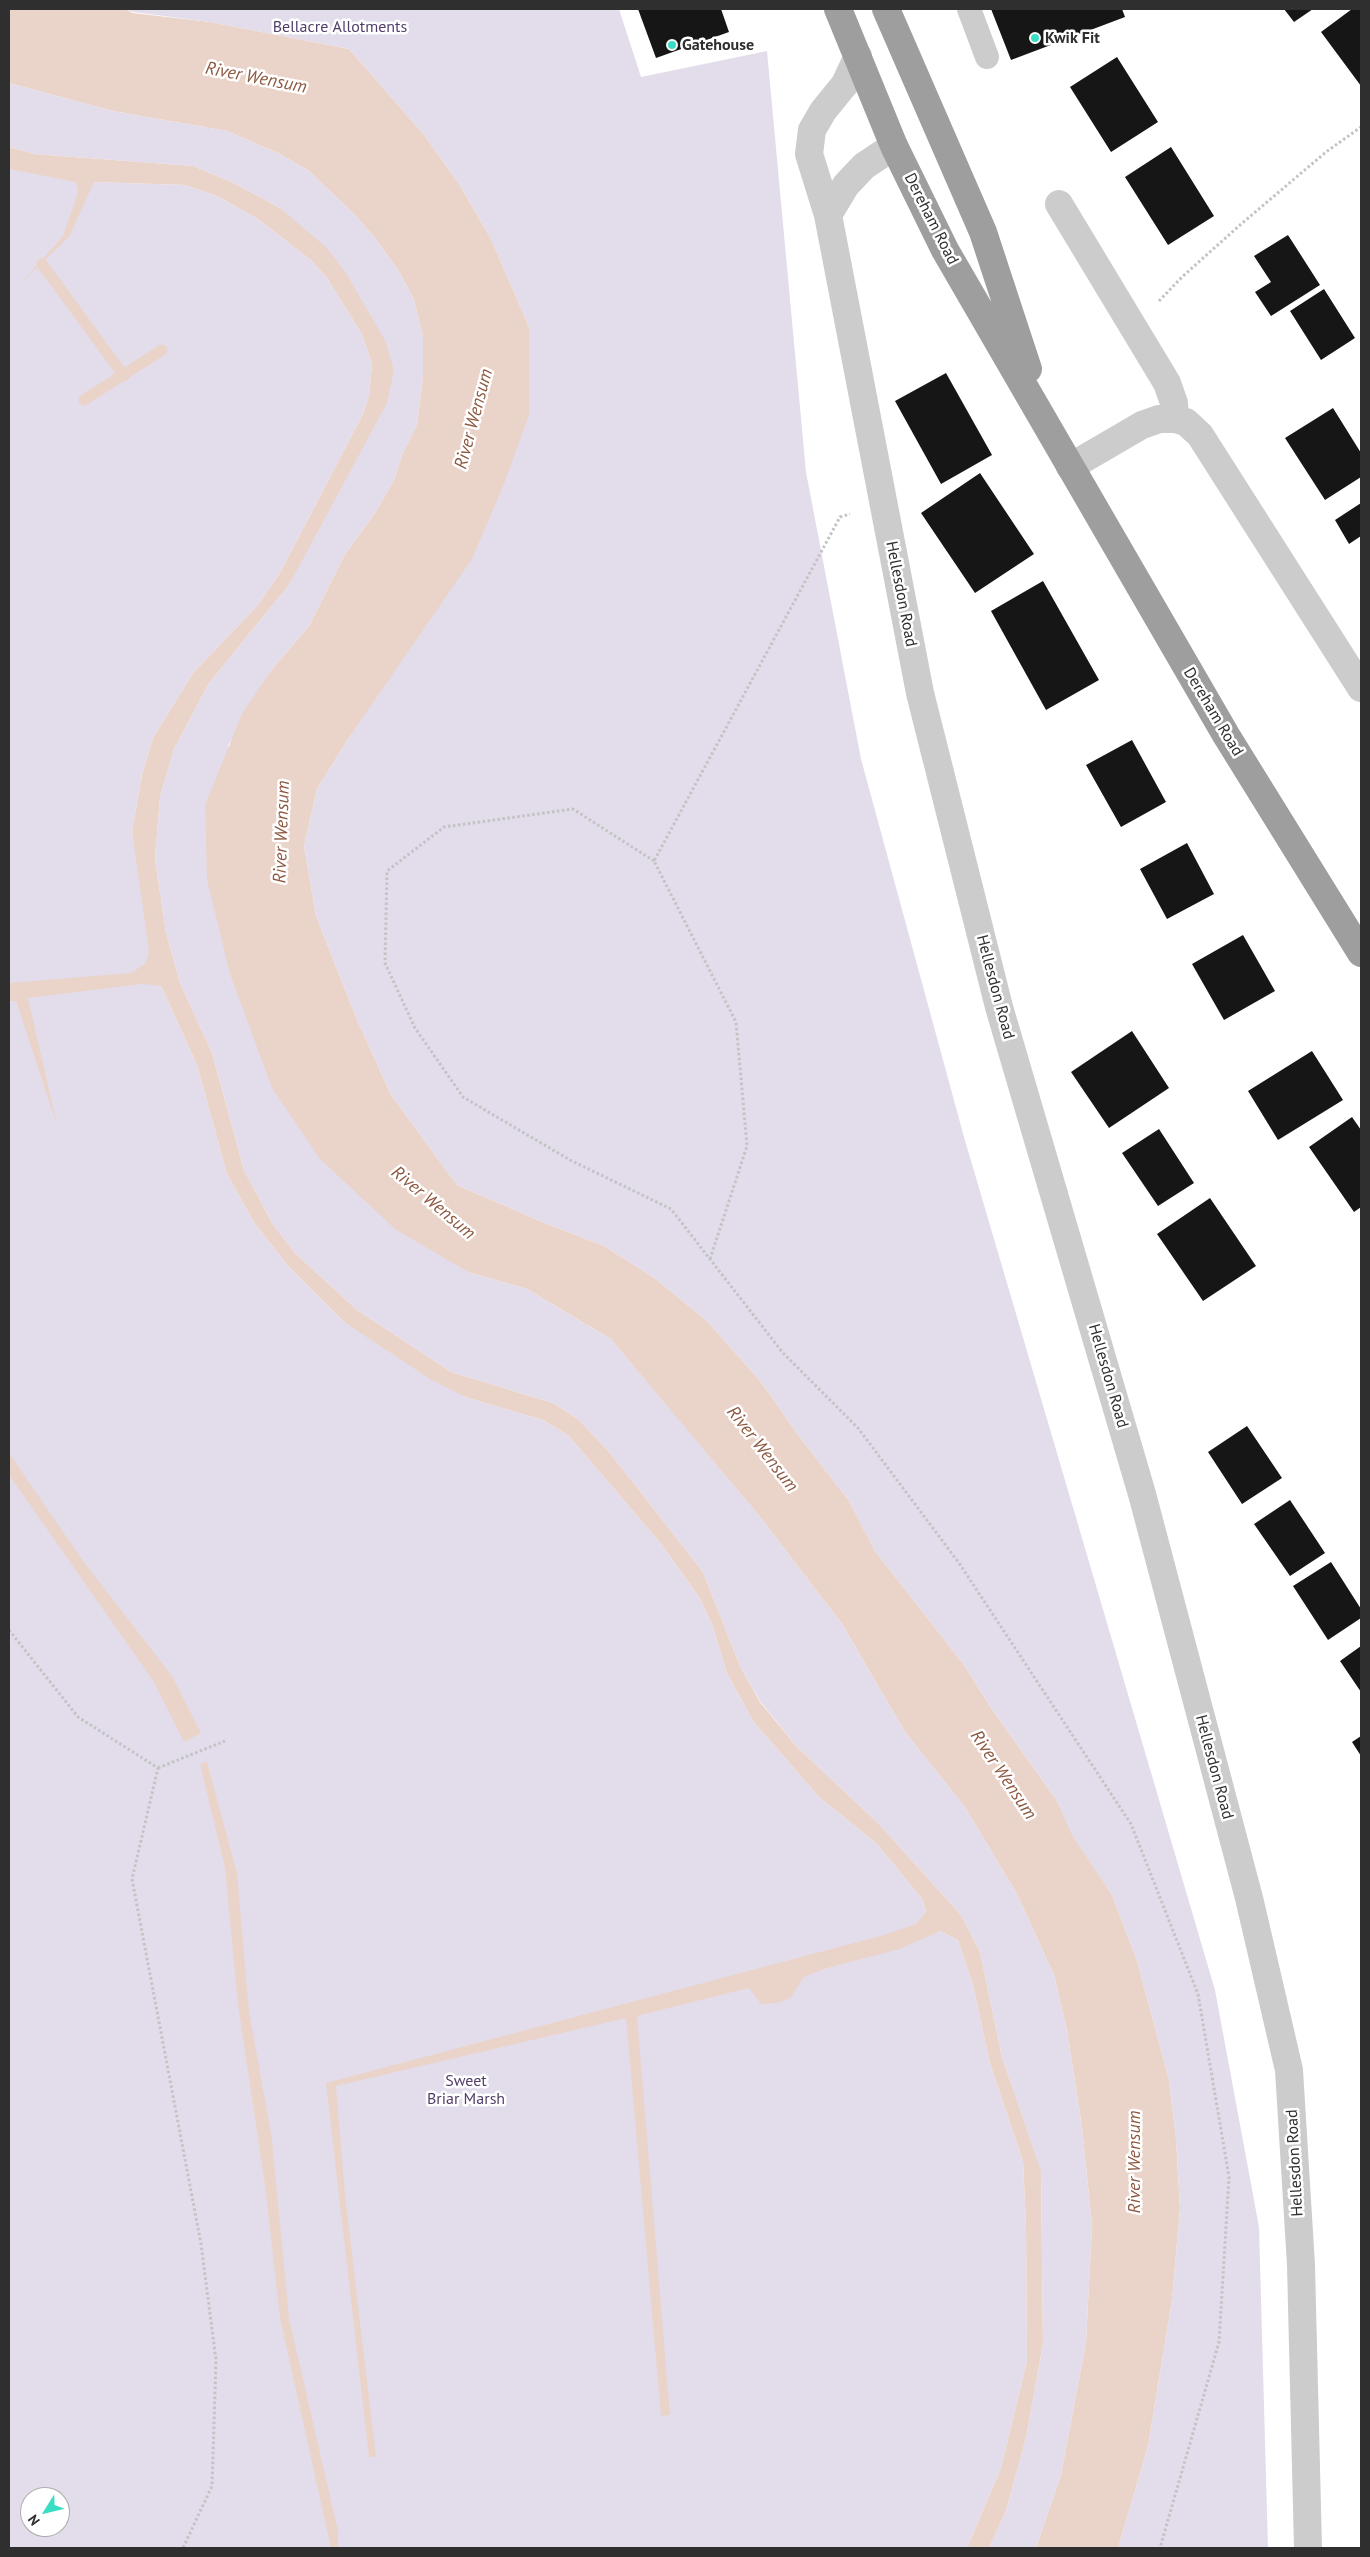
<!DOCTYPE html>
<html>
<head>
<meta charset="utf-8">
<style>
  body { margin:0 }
  #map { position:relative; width:1370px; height:2557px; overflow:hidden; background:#fff; font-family:"PT Sans",sans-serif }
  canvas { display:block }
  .frame { position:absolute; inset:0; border:10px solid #2f2f2f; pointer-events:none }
  .north { position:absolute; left:20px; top:2487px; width:50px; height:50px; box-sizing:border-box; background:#fff; border:1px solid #acacac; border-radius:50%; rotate:234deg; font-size:14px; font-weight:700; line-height:20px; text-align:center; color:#2f2f2f }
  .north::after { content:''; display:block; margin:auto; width:18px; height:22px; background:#3addc4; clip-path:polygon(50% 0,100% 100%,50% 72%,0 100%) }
</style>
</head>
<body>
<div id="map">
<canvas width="1370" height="2557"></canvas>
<div class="frame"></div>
<div class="north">N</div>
</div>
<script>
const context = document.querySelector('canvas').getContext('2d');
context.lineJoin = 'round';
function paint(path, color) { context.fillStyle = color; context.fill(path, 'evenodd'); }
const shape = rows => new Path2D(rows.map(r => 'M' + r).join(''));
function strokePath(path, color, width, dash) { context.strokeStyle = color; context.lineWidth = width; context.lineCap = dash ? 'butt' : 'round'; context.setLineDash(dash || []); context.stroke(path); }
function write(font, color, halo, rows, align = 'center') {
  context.font = font + ' "PT Sans",sans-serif'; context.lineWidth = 5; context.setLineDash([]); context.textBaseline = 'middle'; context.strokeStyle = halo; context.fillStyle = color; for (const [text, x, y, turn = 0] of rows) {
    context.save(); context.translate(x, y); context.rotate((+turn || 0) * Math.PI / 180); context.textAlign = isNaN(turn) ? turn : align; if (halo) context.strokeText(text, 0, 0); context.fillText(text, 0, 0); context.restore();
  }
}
paint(shape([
  [125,9,619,9,641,77,767,51,806,472,861,759,964,1137,1215,1990,1259,2227,1268,2548,1118,2548,1148,2446,1172,2300,1180,2208,1176,2139,1169,2080,1137,1961,1112,1895,1071,1835,1057,1801,991,1708,964,1665,875,1551,849,1501,799,1436,761,1382,707,1321,653,1277,604,1246,542,1222,457,1185,391,1095,358,1022,316,916,304,846,317,789,350,736,529,327,491,239,459,184,425,136,349,49,210,22,133,12],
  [9,83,113,111,227,131,280,154,309,171,356,216,376,239,400,273,414,300,423,337,423,376,417,425,402,455,394,480,375,513,344,556,309,626,270,672,228,746,468,1272,527,1289,611,1339,677,1417,761,1518,842,1624,905,1732,965,1807,1017,1894,1054,1975,1067,2030,1082,2127,1092,2225,1086,2342,1061,2475,1036,2548,989,2548,1006,2511,1026,2438,1043,2344,1041,2172,1002,2057,980,1952,961,1915,879,1824,797,1747,760,1701,740,1666,703,1572,610,1453,579,1420,553,1403,451,1372,357,1310,295,1253,272,1223,244,1170,212,1053,180,983,166,932,155,859,160,797,174,749,209,683,289,585,394,371,280,208,232,182,193,166,34,154,9,147],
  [9,169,94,182,185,185,217,196,258,219,312,261,327,278,362,334,372,364,369,396,363,414,281,571,258,605,193,673,153,738,142,775,132,831,161,986,197,1065,227,1174,255,1224,288,1266,344,1322,465,1397,543,1420,568,1435,662,1545,699,1597,712,1624,727,1673,753,1721,819,1797,876,1843,923,1900,926,1912,940,1931,958,1940,973,1985,990,2064,1023,2161,1026,2226,1027,2361,1001,2468,967,2548,9,2548],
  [30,2497,60,2497,60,2527,30,2527]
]), '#e3ddeb');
paint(shape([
  [9,9,125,9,133,13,210,22,349,49,425,136,459,184,491,239,529,327,529,415,504,484,472,559,350,736,317,789,304,846,316,916,358,1022,391,1095,457,1185,542,1222,604,1246,653,1277,707,1321,761,1382,799,1436,849,1501,875,1551,964,1665,991,1708,1057,1801,1072,1835,1112,1895,1137,1961,1169,2080,1176,2139,1180,2208,1172,2300,1148,2446,1118,2548,1036,2548,1061,2475,1086,2342,1092,2225,1082,2127,1067,2030,1054,1975,1017,1894,965,1807,905,1732,842,1624,761,1518,611,1339,527,1289,468,1272,395,1229,320,1159,272,1088,230,974,207,880,205,805,242,714,270,672,309,626,344,556,375,513,394,480,402,455,417,425,423,376,423,337,414,300,400,273,376,239,356,216,309,171,280,154,227,131,113,111,9,83],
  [9,147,34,154,193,166,232,182,280,208,327,248,346,273,386,342,394,371,387,403,289,585,209,683,174,749,160,797,155,859,166,932,180,983,212,1053,244,1170,272,1223,295,1253,357,1310,451,1372,553,1403,579,1420,610,1453,703,1572,740,1666,760,1702,797,1747,879,1824,961,1915,980,1952,1002,2057,1041,2171,1043,2344,1026,2438,1006,2511,989,2548,967,2548,1001,2468,1027,2361,1026,2226,1023,2161,990,2064,973,1985,958,1940,940,1931,900,1949,827,1968,804,1977,790,1998,777,2003,761,2004,749,1988,637,2016,670,2415,661,2416,626,2018,336,2086,345,2194,376,2457,369,2457,326,2083,884,1935,916,1924,926,1912,923,1900,876,1843,819,1797,753,1721,727,1673,712,1624,699,1597,662,1545,568,1435,543,1420,465,1397,430,1379,344,1322,288,1266,255,1224,227,1174,197,1065,161,986,142,984,28,998,58,1128,16,1001,9,1001,9,983,131,973,146,963,149,951,132,831,142,775,153,738,193,673,258,605,281,571,363,414,369,396,372,364,362,334,327,278,312,261,258,219,217,196,185,185,94,182,69,237,22,282,63,236,78,192,76,182,9,169],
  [9,1453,83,1561,172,1676,201,1733,184,1742,154,1682,9,1475],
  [207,1762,237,1873,249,2011,272,2139,289,2318,338,2531,338,2548,331,2548,280,2318,265,2185,238,2005,225,1868,200,1764]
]), '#ead4ca');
strokePath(shape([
  [42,264,124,376],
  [84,400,162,350]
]), '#ead4ca', 11);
paint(shape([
  [638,9,721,9,729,32,656,58],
  [991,9,1122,9,1125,17,1011,60],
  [1284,9,1313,9,1294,22],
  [1352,9,1361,9,1361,86,1321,32],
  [1117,57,1158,122,1111,152,1070,87],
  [1171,147,1214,216,1168,245,1125,177],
  [1288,235,1320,285,1271,316,1255,292,1271,282,1254,256],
  [1324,289,1355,338,1321,360,1290,311],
  [946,373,992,455,941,484,895,401],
  [1333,408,1361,453,1361,477,1325,500,1285,438],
  [980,473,1034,554,975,593,921,513],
  [1361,503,1361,536,1349,544,1335,520],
  [1043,581,1099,680,1046,710,991,611],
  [1132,740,1166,802,1121,827,1086,765],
  [1187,843,1214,894,1167,919,1140,869],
  [1243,935,1275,991,1224,1020,1192,964],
  [1132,1031,1169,1088,1109,1128,1071,1072],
  [1312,1051,1343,1100,1278,1140,1248,1091],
  [1352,1117,1361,1130,1361,1207,1354,1212,1309,1147],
  [1159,1129,1194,1183,1158,1206,1122,1153],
  [1210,1198,1256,1266,1203,1301,1157,1234],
  [1247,1426,1282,1478,1242,1504,1208,1452],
  [1290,1500,1325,1553,1290,1576,1254,1524],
  [1331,1562,1361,1609,1361,1618,1328,1640,1293,1586],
  [1361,1646,1361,1692,1340,1661],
  [1361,1736,1361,1756,1352,1742]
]), '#161616');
strokePath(shape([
  [1159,301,1182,277,1240,225,1326,152,1361,127],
  [654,861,573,809,444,827,387,871,385,963,415,1028,463,1097,570,1160,671,1209,783,1353,858,1428,959,1563,1131,1824,1198,1994,1229,2177,1219,2342,1160,2548],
  [710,1259,747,1146,736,1022,654,861,840,517,850,514],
  [9,1630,78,1717,158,1768,132,1879,201,2244,216,2360,212,2486,183,2548],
  [158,1768,225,1741]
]), '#c3c3c3', 3, [2.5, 2.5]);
strokePath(shape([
  [969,9,987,57]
]), '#ccc', 24);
strokePath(shape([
  [858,56,845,84,823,111,812,130,809,154,828,215,920,693,999,1007,1142,1494,1249,1898,1289,2070,1301,2265,1308,2548],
  [1059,204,1167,383,1174,403,1175,419],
  [828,215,846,185,864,166,894,146],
  [1070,467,1142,425,1159,419,1175,419,1186,422,1200,435,1361,688]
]), '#ccc', 28);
strokePath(shape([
  [838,9,894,146,945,250,1226,735,1361,953],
  [886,9,983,232,1028,369]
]), '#9e9e9e', 28);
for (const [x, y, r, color] of [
  [1035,38,5,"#3addc4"],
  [672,45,5,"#3addc4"]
]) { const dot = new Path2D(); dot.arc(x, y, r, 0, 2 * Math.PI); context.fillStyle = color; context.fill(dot); strokePath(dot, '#fff', 2); }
write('16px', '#513e68', '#fff', [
  ["Bellacre Allotments",340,27],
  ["Sweet",466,2081],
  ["Briar Marsh",466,2099]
]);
write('bold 16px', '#2f2f2f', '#fff', [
  ["Kwik Fit",1045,38],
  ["Gatehouse",682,45]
], 'left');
write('16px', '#2f2f2f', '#fff', [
  ["Dereham Road",931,219,63],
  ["Hellesdon Road",901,594,79],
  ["Dereham Road",1213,712,59],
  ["Hellesdon Road",995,987,75],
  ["Hellesdon Road",1108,1376,74],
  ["Hellesdon Road",1214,1767,75],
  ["Hellesdon Road",1295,2163,-93]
]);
write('italic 18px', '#8d5840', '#fff', [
  ["River Wensum",256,78,11],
  ["River Wensum",474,419,-75],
  ["River Wensum",282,832,-88],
  ["River Wensum",433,1203,40],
  ["River Wensum",762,1449,52],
  ["River Wensum",1003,1775,56],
  ["River Wensum",1135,2162,-90]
]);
</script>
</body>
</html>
